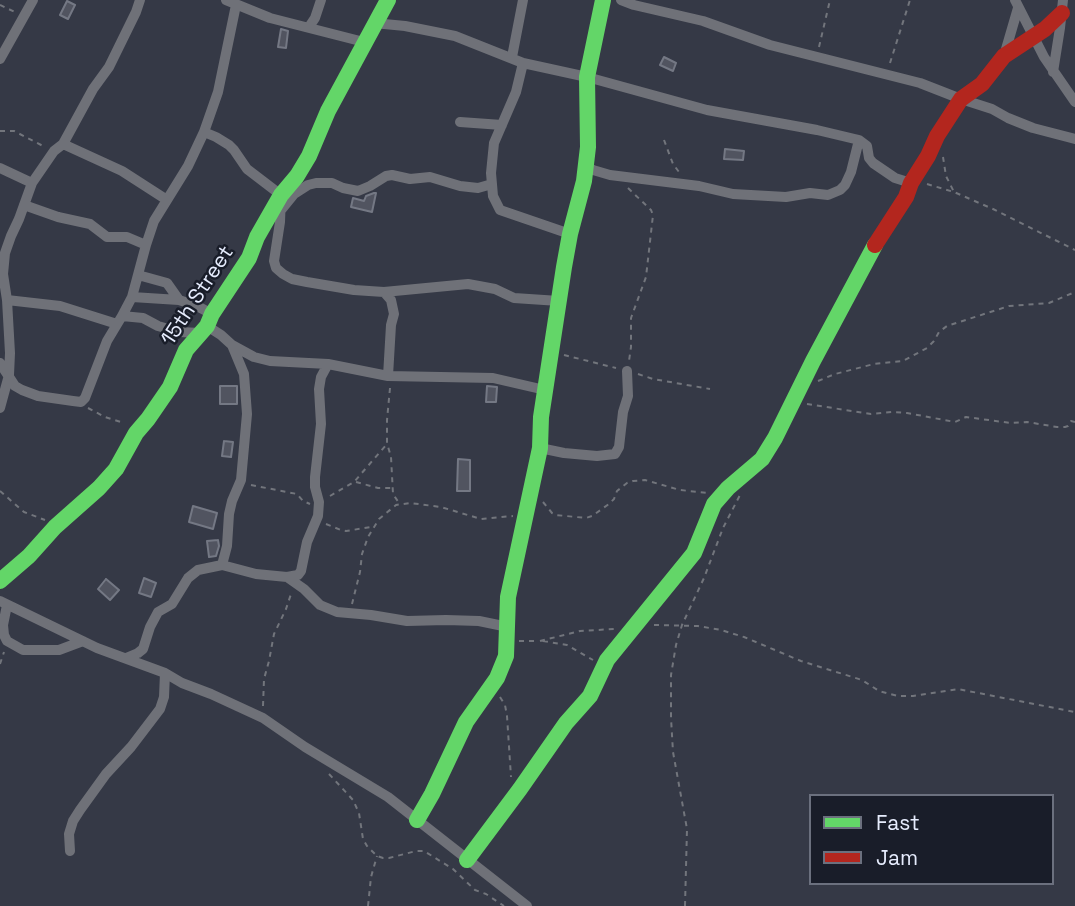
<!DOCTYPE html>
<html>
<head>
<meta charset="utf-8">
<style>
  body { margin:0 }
  #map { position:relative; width:1075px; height:906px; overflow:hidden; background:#353946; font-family:"Space Grotesk",sans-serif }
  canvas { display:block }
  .legend { position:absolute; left:809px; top:794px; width:245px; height:91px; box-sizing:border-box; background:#191d29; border:2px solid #6b707e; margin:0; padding:9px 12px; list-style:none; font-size:21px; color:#e6ecfd }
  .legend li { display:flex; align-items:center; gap:14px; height:35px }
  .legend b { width:35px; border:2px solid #6b707e }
</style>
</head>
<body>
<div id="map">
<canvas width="1075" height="906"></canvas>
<ul class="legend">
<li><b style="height:9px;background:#63d668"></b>Fast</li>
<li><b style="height:9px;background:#b3261e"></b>Jam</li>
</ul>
</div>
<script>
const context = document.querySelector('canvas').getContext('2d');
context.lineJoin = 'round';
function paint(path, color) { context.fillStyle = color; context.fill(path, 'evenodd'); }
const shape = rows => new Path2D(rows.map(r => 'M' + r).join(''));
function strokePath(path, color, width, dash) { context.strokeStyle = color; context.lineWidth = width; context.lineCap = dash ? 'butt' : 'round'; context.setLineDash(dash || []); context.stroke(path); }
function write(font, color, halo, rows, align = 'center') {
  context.font = font + ' "Space Grotesk",sans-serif'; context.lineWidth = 5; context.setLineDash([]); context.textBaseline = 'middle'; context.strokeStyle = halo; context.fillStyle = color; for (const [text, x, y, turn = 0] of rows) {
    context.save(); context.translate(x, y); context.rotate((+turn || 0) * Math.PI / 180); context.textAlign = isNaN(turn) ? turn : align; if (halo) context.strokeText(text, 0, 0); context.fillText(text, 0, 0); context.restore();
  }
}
const building = shape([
  [67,1,75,5,68,19,60,15,67,1],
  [281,29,288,31,286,48,278,47,281,29],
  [664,57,676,63,673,71,660,65,664,57],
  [725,149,744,151,743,160,724,159,725,149],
  [374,193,376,193,372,212,351,207,353,198,364,201,366,196,374,193],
  [220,386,237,386,237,404,220,404,220,386],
  [487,386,497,387,496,402,486,402,487,386],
  [224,441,233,442,231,457,222,456,224,441],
  [458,459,470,460,470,491,457,491,458,459],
  [193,506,217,513,213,529,189,522,193,506],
  [218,540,219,546,216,556,209,557,207,541,218,540],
  [144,578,156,583,151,597,139,593,144,578],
  [106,579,119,590,110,600,98,589,106,579]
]);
paint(building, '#515460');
strokePath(building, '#747884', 2);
strokePath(shape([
  [0,5,15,12],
  [819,47,830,0],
  [890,63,910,0],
  [0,131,14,131,43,146],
  [664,140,673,164,679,172],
  [943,157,946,176,954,192],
  [927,184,954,192,993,209,1075,250],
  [628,188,651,210,653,215,646,277,631,318,631,347,629,361],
  [564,355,616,368],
  [638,374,653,379,710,389],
  [818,381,835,374,874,364,903,361,927,348,934,341,939,332,947,326,1009,306,1049,303,1075,292],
  [390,388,387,420,387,443,391,457,393,494,399,503],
  [807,404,871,414,892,412,907,413,955,422,966,417,1011,423,1027,422,1057,427,1065,427,1068,426,1071,421,1075,422],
  [88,408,105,417,124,423],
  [356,482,378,488,392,488],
  [251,485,297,494,303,501,310,504],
  [0,491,24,512,45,520],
  [330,496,354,482,387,444],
  [543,502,552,513,556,515,586,518,592,516,609,504,614,499,617,491,627,483,633,481,645,480,680,490,708,493],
  [326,524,341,530,346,531,371,527],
  [352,604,360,572,362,554,368,537,379,519,396,505,410,503,441,507,481,519,513,516],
  [654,625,698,626,721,630,744,637,801,661,862,680,879,691,898,696,913,696,958,689,1075,712],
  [519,641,538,641],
  [540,641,580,631,614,629],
  [543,641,567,645,593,660],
  [0,664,4,652],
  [500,697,505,705,507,716,511,777],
  [263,706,264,679,269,661,274,634,286,609,291,594],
  [329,774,353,800,359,813,363,839,367,846,377,856,383,858,389,858,416,851,424,851,453,869,475,890,486,894,504,906],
  [368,906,371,877,377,856],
  [685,906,687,829,673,752,671,718,671,675,676,645,682,625,704,578,723,528,740,495]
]), '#72757c', 2, [5, 5]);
strokePath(shape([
  [226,0,270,18,364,42],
  [621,0,634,5,703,21,770,45,920,83,961,99,992,109,1008,118,1033,128,1075,139],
  [1015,0,1044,57,1075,102],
  [374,23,405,26,455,36,523,63,587,77,707,110,817,130,859,140,867,146,869,158,873,163,895,178,911,183],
  [309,27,315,18,321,0],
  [1004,56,1018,8],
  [512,57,523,0],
  [0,59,33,0],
  [523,63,516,92,494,143,491,173,493,196,500,210,570,234],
  [1053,72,1060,28,1063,0],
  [460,122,502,125],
  [204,132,216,137,229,145,234,150,247,169,281,195,280,222,274,261,276,268,283,274,292,279,307,282,354,290,384,292,391,300,394,314,391,325,388,376],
  [63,144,122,171,167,200],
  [585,165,593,170,610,175,699,186,733,194,786,197,810,193,828,195,840,190,845,185,851,172,859,140],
  [0,168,32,183],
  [24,205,58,217,90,224,107,237,127,237,146,245],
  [281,210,294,194,308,185,316,183,332,183,343,188,358,191,370,186,386,176,392,175,410,179,430,177,460,186,478,188,492,184],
  [138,275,167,283,179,300,197,306,212,314],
  [384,292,468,284,495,289,514,298,559,301],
  [132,297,179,300],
  [7,300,60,306,117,324],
  [122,316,143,318,158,326,179,332,201,333],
  [207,326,221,335,232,345,254,357,270,361,328,364,388,376,493,378,545,390],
  [0,363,15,386,22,390,38,396,73,401,81,402,85,398,107,341,122,316,132,297,146,245,154,221,188,166,204,132,218,92,236,5],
  [0,408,9,375,10,353,7,300,3,274,5,253,11,236,19,219,32,183,54,151,63,144,93,89,109,67,136,12,140,0],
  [540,448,564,453,597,456,615,454,619,447,623,412,628,396,627,371],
  [222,565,227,546,229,514,232,501,241,480,247,414,244,374,232,345],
  [287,577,298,575,301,571,307,542,318,516,319,502,315,487,315,477,321,424,319,389,321,377,328,364],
  [0,601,97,648,165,673,182,683,211,694,263,718,305,747,388,797,527,906],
  [7,605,3,625,4,635,7,641,23,650,59,650,83,641],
  [126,658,138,653,143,649,150,627,158,612,172,604,188,578,198,570,222,565,256,574,287,577,304,589,320,605,337,612,371,615,407,621,446,620,479,621,508,627],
  [70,851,69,834,73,821,80,810,106,774,131,747,160,709,164,697,165,673]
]), '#6f7178', 10);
strokePath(shape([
  [0,581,29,556,55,527,99,488,116,469,136,433,148,419,170,387,186,350,207,326,212,314,249,258,257,237,281,195,297,176,309,156,328,111,388,0],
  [417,820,432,794,466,722,497,678,506,656,508,597,540,448,541,417,564,267,570,234,584,181,588,147,587,77,603,0],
  [467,860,520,789,566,723,590,696,607,660,694,553,714,504,728,488,762,459,775,438,813,361,875,245]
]), '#63d668', 16);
strokePath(shape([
  [875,245,906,197,911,183,928,156,937,136,961,99,982,84,1004,56,1045,29,1062,13]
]), '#b3261e', 16);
write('21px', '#e6ecfd', '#191d29', [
  ["15th Street",198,296,-57]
]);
</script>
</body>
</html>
